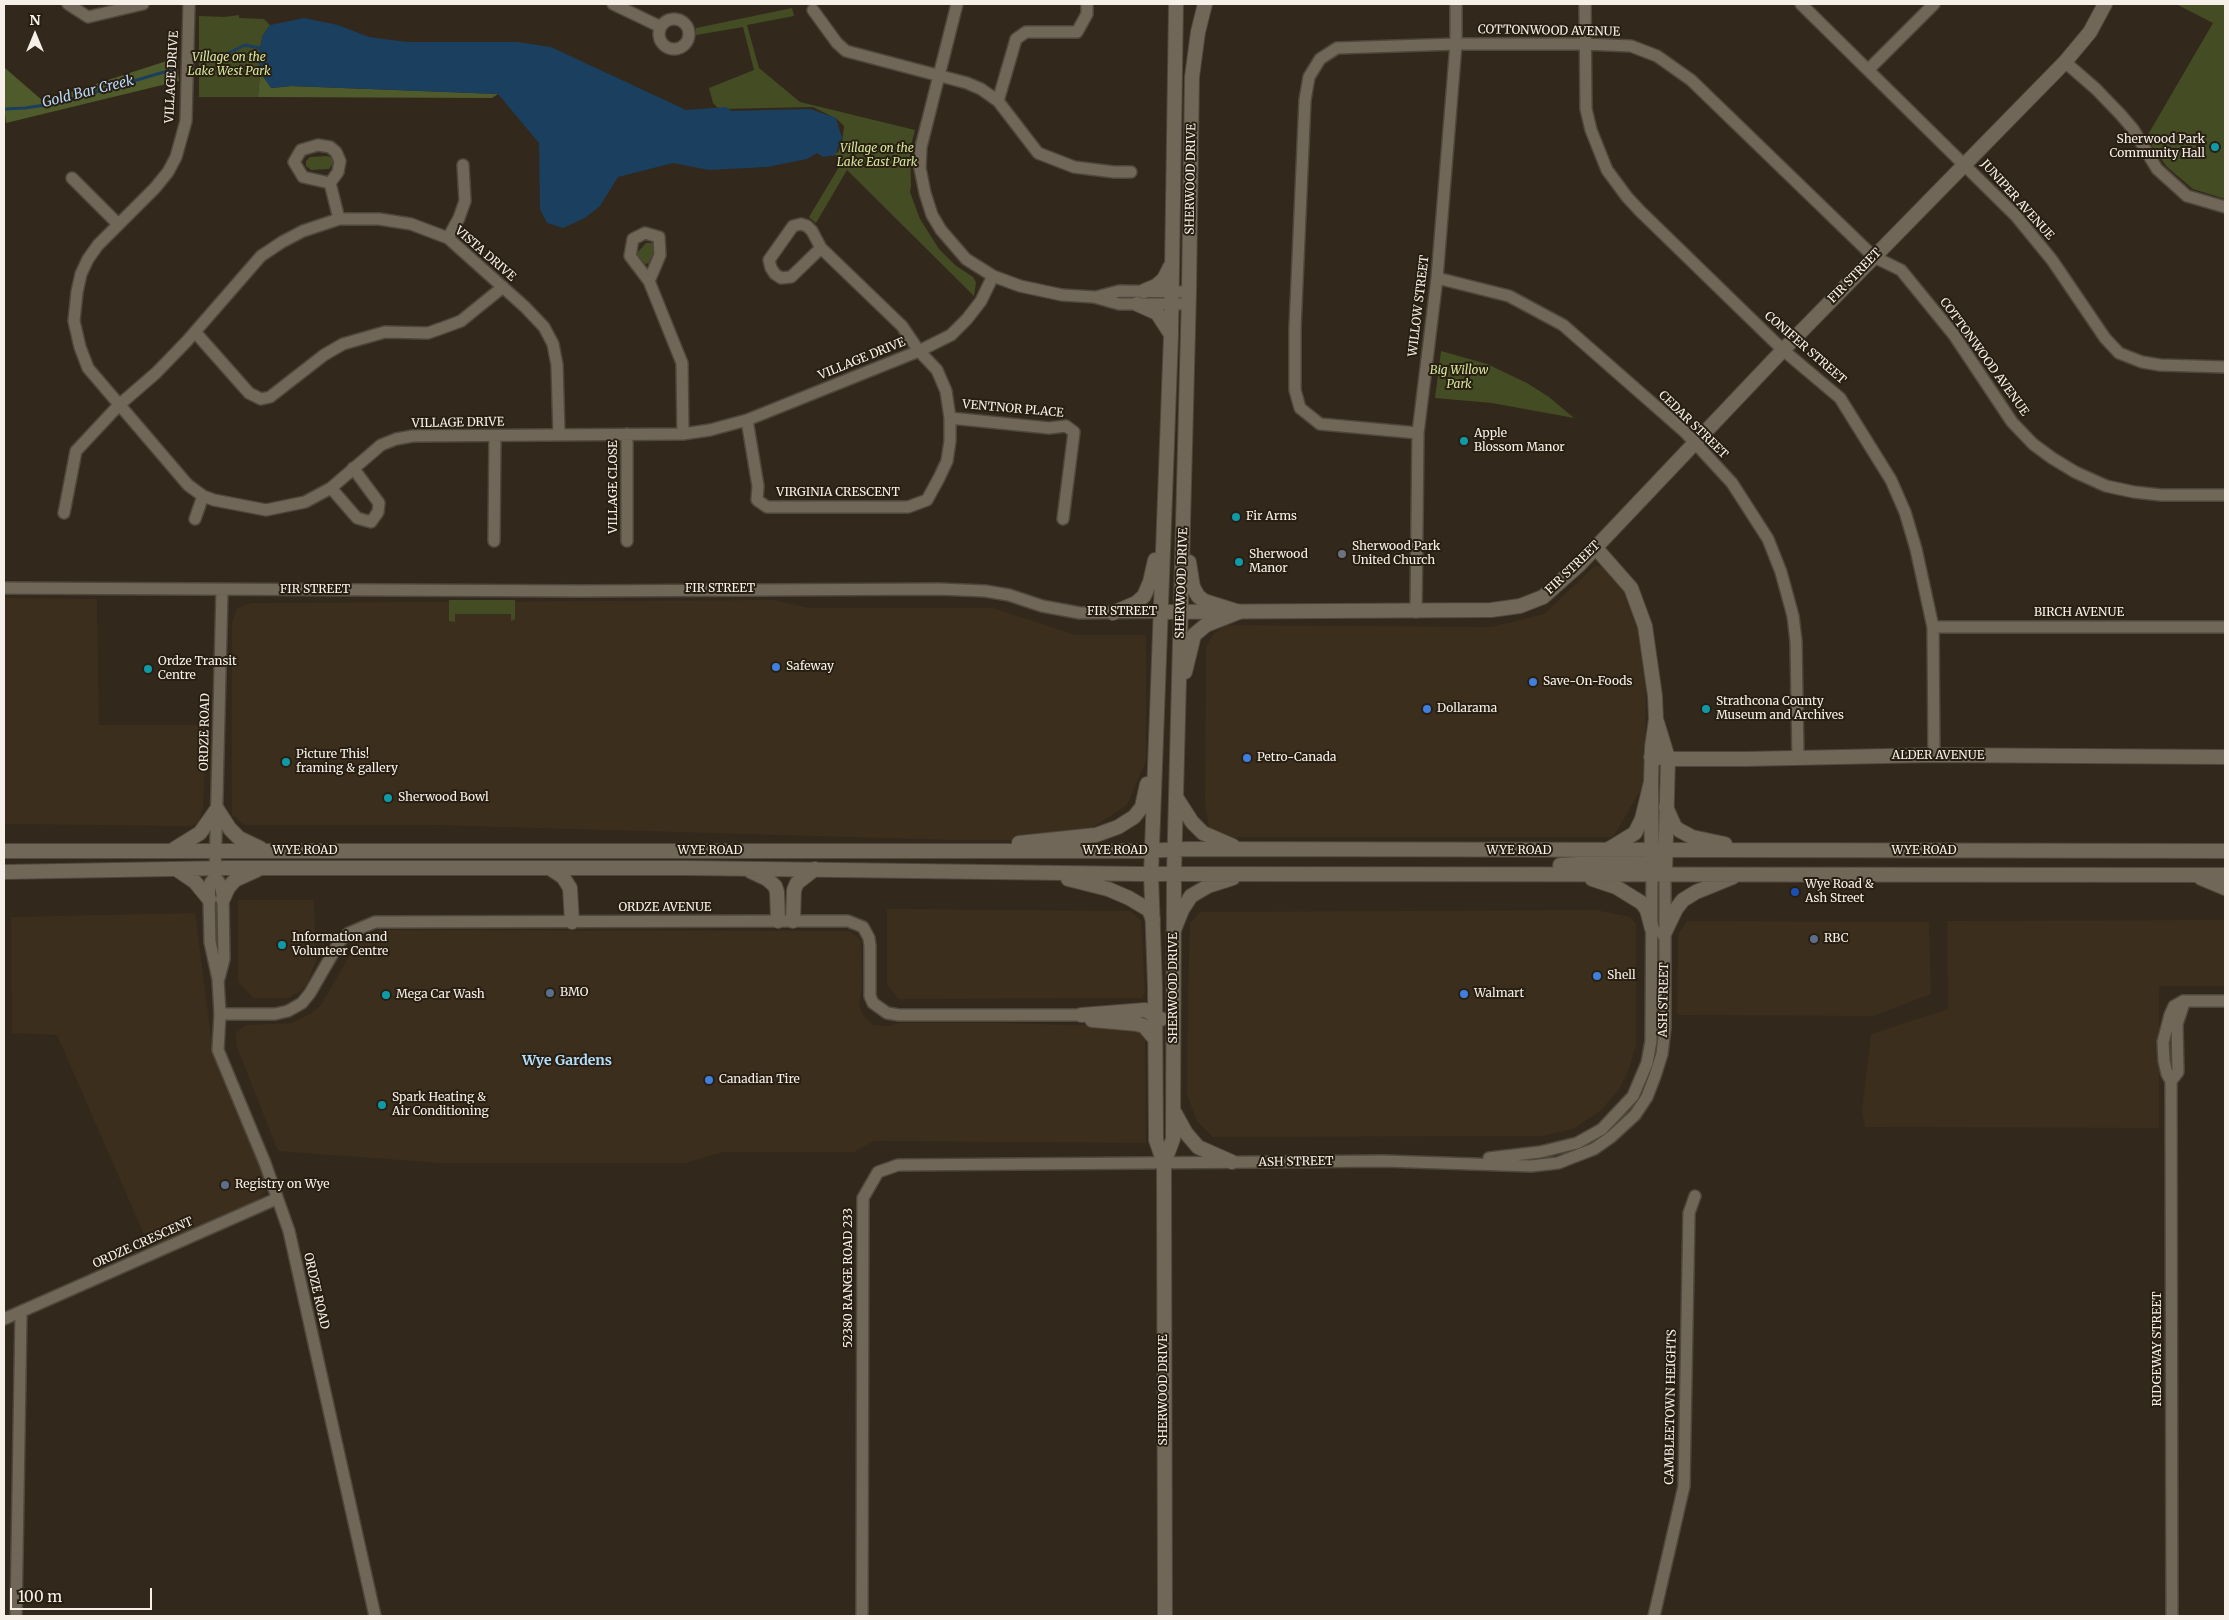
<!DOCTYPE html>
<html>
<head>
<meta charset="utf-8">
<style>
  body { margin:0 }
  #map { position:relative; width:2229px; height:1620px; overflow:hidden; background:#32281c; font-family:Merriweather,serif }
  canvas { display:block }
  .frame { position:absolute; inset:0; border:5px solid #f6f0e8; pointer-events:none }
  .north { position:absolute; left:10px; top:10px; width:50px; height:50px; -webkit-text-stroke:4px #281f12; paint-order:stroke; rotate:0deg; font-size:14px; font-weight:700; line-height:20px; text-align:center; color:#f6f0e8 }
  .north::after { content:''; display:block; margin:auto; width:18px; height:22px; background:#f6f0e8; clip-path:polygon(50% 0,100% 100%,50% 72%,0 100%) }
  .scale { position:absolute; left:10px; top:1588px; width:142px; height:22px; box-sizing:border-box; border:2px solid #f6f0e8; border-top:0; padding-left:6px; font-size:15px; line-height:18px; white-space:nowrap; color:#f6f0e8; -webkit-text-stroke:4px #281f12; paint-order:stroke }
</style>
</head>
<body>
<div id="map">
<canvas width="2229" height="1620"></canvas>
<div class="frame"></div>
<div class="north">N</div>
<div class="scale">100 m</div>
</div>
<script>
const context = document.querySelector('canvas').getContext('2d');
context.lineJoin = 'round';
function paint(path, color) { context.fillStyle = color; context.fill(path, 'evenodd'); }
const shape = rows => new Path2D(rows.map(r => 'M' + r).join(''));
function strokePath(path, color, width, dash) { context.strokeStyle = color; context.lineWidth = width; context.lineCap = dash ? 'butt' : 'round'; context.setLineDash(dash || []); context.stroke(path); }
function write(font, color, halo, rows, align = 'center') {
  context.font = font + ' Merriweather,serif'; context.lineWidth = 4; context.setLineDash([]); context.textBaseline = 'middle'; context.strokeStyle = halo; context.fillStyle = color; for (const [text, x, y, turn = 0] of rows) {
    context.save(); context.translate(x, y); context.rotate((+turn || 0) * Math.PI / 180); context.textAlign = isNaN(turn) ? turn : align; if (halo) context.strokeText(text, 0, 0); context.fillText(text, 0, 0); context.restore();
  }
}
paint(shape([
  [1595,566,1605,567,1621,586,1634,610,1646,659,1645,783,1613,837,1229,837,1209,827,1205,805,1206,647,1214,633,1227,625,1491,627,1544,614],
  [4,598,97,599,99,725,207,725,203,808,198,824,189,826,4,824],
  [773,600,810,608,993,608,1076,635,1146,635,1146,761,1127,805,1087,831,1034,840,951,840,436,825,245,825,232,815,232,623,237,608,251,603],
  [238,900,314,900,316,960,308,982,302,990,289,998,253,998,238,982],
  [887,909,1130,911,1141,920,1145,993,1142,998,898,999,887,984],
  [1595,910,1630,917,1636,924,1636,1045,1629,1069,1618,1091,1599,1112,1573,1129,1542,1136,1213,1137,1197,1121,1187,1095,1188,992,1190,923,1200,912],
  [195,913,211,1036,261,1162,267,1188,256,1202,150,1248,57,1035,12,1033,11,917],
  [2225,920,2225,986,2159,986,2159,1128,1865,1127,1862,1110,1871,1034,1948,1009,1947,921],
  [1687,921,1929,922,1931,994,1873,1016,1677,1015,1678,935],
  [379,930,850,931,861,940,862,988,859,1004,863,1015,873,1025,889,1026,900,1023,1002,1023,1141,1027,1145,1032,1146,1143,874,1141,854,1152,723,1152,685,1163,441,1163,278,1151,236,1045,236,1033,246,1025,291,1023,310,1014,321,1005,355,946,365,935]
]), '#3c2e1c');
paint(shape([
  [2176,4,2225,4,2225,199,2193,189,2167,167,2146,138,2213,23],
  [792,8,794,16,747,25,759,68,800,102,915,130,910,149,911,186,910,192,920,219,939,249,955,265,973,277,976,282,974,296,847,170,816,223,809,217,839,167,836,155,831,156,838,152,842,143,844,126,837,119,813,107,719,109,713,103,709,88,754,70,743,27,696,35,696,28],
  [239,15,239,18,264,19,270,25,263,35,258,55,260,72,258,97,199,97,199,16,225,17],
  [326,156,331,157,334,162,329,169,311,170,306,166,306,161,310,157],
  [646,243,653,243,656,247,649,263,645,264,636,254],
  [1441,351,1487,364,1527,383,1549,397,1574,418,1492,403,1435,398],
  [449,600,515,600,515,619,511,621,511,614,455,614,455,622,449,621]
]), '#444c24');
paint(shape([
  [4,4,5,68,43,101,176,58,179,81,6,123,4,104],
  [260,73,272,88,291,86,498,94,492,98,258,97]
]), '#505b2c');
paint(shape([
  [304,18,338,25,369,37,407,42,517,42,551,47,686,110,726,107,731,111,810,109,836,118,842,138,835,155,823,157,817,153,807,159,767,167,709,170,673,163,618,177,600,206,585,218,563,228,547,223,540,209,539,143,498,94,291,86,271,88,260,72,258,55,263,35,270,25]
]), '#1b3f5f');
strokePath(shape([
  [203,55,212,61,245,45,260,48],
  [4,109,25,108,58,103,171,70]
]), '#1b3f5f', 3);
const minor = shape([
  [68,4,88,17,143,4],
  [189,4,186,121,176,157,168,172,155,188,98,245,88,259,81,274,77,292,74,321,80,347,88,368,188,485,203,496,214,500,266,510,305,502,331,488,381,445,396,439,413,436,683,434,710,430,747,420,919,351,951,335,967,319,981,301,993,276],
  [613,4,661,27],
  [957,4,921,147,920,168,925,193,932,215,941,230,966,259,993,276,1020,286,1062,295,1094,297,1119,304,1189,304],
  [1585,4,1586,109,1591,130,1607,170,1627,197,1640,211,1783,350,1840,398,1891,480,1905,512,1916,549,1933,627,1934,755],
  [1801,4,2016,216,2052,260,2105,338,2119,353,2142,362,2160,365,2225,367],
  [813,10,837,43,846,51,967,83,981,89,998,101,1038,153,1074,167,1114,172,1131,172],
  '659 34a15 15 0 1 1 30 0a15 15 0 1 1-30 0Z',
  [2065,62,2096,89,2121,115,2133,129,2157,169,2187,196,2225,207],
  [1869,69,1934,4],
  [998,101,1016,39,1026,32,1077,32,1087,14,1087,4],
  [318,145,330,147,336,152,340,161,338,172,330,183,303,177,294,162,301,150,318,145],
  [72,178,118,224],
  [330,183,339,219],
  [448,238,459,218,465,201,463,165],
  [1437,278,1509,296,1563,325,1685,432,1732,483,1768,539,1781,572,1793,616,1796,641,1798,758],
  [649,281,660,255,659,237,645,233,633,239,630,256,649,281,682,363,683,434],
  [1096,297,1119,291,1189,292],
  [195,332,249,393,261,399,270,397,324,355,343,344,385,332,428,333,445,327,461,321,503,287],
  [950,418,1049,428,1066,426,1074,432,1063,519],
  [747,420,758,486,757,500,767,507,908,507,927,500,939,478,947,461,950,441,950,418,946,391,937,370,919,351,902,326,821,248,812,231,807,226,801,224,793,226,769,260,771,268,775,274,781,278,791,277,821,248],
  [1418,433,1320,424,1300,408,1295,390,1295,328,1305,100,1309,77,1320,59,1337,48,1456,44,1584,44,1631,46,1657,56,1691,80,1874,257,1901,270,1954,335,2012,422,2033,444,2052,458,2075,472,2106,486,2134,492,2161,495,2225,495],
  [331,488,357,518,371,522,378,512,379,503,353,468],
  [64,513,76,451,119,405,156,373,187,341,261,256,282,242,303,231,339,219,379,219,411,224,448,238,525,307,544,327,553,344,557,365,559,435],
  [195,519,203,496],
  [494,541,495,436],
  [627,541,627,434],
  [4,588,581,591,939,589,985,591,1009,595,1042,606,1080,613,1161,612],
  [222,590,215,876,210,883,209,899,210,942,218,979,220,1014,218,1050,265,1163,289,1231,375,1616],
  [1416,612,1418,433,1437,278,1456,44,1456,4],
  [1933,627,2225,627],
  [215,876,220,883,223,899,224,959,219,978],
  [2183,1001,2225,1001],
  [220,1014,275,1014,288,1011,302,1003,310,993,340,941,349,933,375,922,793,921,848,921,863,927,869,938,870,946,870,996,873,1003,887,1013,899,1015,1081,1015],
  [2171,1081,2178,1072,2177,1024,2183,1006,2183,1001],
  [1489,1158,1540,1152,1577,1143,1602,1129,1633,1096,1647,1063,1651,1041,1652,874],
  [4,1319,276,1199],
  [16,1616,21,1313],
  [862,1616,863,1198,878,1172,898,1165,1384,1161,1531,1166,1558,1163,1594,1149,1611,1137,1635,1115,1647,1097,1655,1076,1662,1054,1665,1028,1665,874],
  [1654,1616,1684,1486,1689,1213,1695,1196],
  [2172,1616,2171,1081,2167,1074,2164,1061,2163,1042,2170,1015,2174,1006,2183,1001]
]);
const tertiary = shape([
  [1595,547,1631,588,1645,626,1655,696,1656,719,1652,747,1651,782,1652,874],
  [1161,612,1491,610,1520,606,1543,597,1580,564,1783,350,2065,62,2090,32,2105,4],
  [1657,722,1668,758,1665,874],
  [1651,757,1676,759,1746,759,1934,755,2225,757],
  [1151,874,1155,987,1156,1140,1164,1163,1165,1616],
  [1081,1015,1145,1010,1161,1019],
  [1092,1020,1137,1024,1144,1026,1155,1039],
  [1175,1113,1186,1133,1198,1147,1232,1162],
  [1164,1163,1173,1139,1174,873]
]);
const secondary = shape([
  [1144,291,1156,286,1164,279,1170,267],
  [1137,304,1157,313,1170,333],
  [1189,562,1193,587,1198,596,1204,601,1239,612],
  [1113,613,1136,603,1144,596,1150,582,1155,560],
  [1185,672,1194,635,1206,625,1239,612],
  [1176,797,1192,822,1203,833,1233,846],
  [1666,807,1675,827,1679,830,1692,837,1725,844],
  [1019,843,1096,835,1118,827,1134,817,1142,807,1147,784],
  [1609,849,1635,833,1642,819,1651,782],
  [4,851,1143,851,1187,849,2225,851],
  [171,851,200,833,217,809,230,829,239,838,260,848],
  [1560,865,1652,860,1665,850],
  [176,869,195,882,209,899],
  [551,869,563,877,570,888,572,922],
  [750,871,767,879,775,886,777,892,778,921],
  [4,872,227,868,686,868,1141,874,2225,875],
  [1174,873,1189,292,1192,77,1198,32,1205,4],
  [1151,874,1171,335,1176,4],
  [2201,878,2225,888],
  [1068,879,1108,889,1129,898,1149,910,1153,920],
  [1592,879,1616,887,1642,903,1647,910,1652,929],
  [223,899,228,888,235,880,257,870],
  [793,921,794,890,797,883,815,869],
  [1174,930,1182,910,1191,896,1208,886,1233,878],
  [1664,934,1676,909,1683,900,1696,892,1733,877]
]);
strokePath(minor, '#4e473c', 14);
strokePath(tertiary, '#4e473c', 16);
strokePath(secondary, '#4e473c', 16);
strokePath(minor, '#716758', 11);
strokePath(tertiary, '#716758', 14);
strokePath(secondary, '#716758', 14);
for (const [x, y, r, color] of [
  [2215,147,5,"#0f9aa8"],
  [1464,441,5,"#0f9aa8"],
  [1236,517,5,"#0f9aa8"],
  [1342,554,5,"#6b7280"],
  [1239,562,5,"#0f9aa8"],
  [776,667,5,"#3f7fe0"],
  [148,669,5,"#0f9aa8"],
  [1533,682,5,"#3f7fe0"],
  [1427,709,5,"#3f7fe0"],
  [1706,709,5,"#0f9aa8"],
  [1247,758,5,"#3f7fe0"],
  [286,762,5,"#0f9aa8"],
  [388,798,5,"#0f9aa8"],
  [1795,892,5,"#1a4fb4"],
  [1814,939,5,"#5c6f8a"],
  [282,945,5,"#0f9aa8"],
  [1597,976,5,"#3f7fe0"],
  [550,993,5,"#5c6f8a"],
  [1464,994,5,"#3f7fe0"],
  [386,995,5,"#0f9aa8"],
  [709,1080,5,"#3f7fe0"],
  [382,1105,5,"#0f9aa8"],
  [225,1185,5,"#5c6f8a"]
]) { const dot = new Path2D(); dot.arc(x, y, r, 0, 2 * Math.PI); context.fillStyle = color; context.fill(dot); strokePath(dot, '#281f12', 2); }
write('12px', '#f6f0e8', '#281f12', [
  ["COTTONWOOD AVENUE",1549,31,1],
  ["VILLAGE DRIVE",172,77,-87],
  ["SHERWOOD DRIVE",1191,179,-89],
  ["JUNIPER AVENUE",2017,200,48],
  ["VISTA DRIVE",485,254,41],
  ["FIR STREET",1855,276,-46],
  ["WILLOW STREET",1419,306,-83],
  ["CONIFER STREET",1805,348,41],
  ["COTTONWOOD AVENUE",1984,357,54],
  ["VILLAGE DRIVE",862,359,-22],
  ["VENTNOR PLACE",1013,409,5],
  ["VILLAGE DRIVE",458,423,-1],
  ["CEDAR STREET",1693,425,44],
  ["VILLAGE CLOSE",614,487,-90],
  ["VIRGINIA CRESCENT",838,493],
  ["FIR STREET",1573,568,-44],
  ["SHERWOOD DRIVE",1182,583,-88],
  ["FIR STREET",720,589],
  ["FIR STREET",315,590],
  ["FIR STREET",1122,612],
  ["BIRCH AVENUE",2079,613],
  ["ORDZE ROAD",205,732,-89],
  ["ALDER AVENUE",1938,756],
  ["WYE ROAD",305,851],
  ["WYE ROAD",710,851],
  ["WYE ROAD",1115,851],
  ["WYE ROAD",1519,851],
  ["WYE ROAD",1924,851],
  ["ORDZE AVENUE",665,908],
  ["SHERWOOD DRIVE",1174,988,-90],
  ["ASH STREET",1664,1000,-89],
  ["ASH STREET",1296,1162,-1],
  ["ORDZE CRESCENT",143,1243,-24],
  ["52380 RANGE ROAD 233",849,1278,-90],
  ["ORDZE ROAD",316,1291,77],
  ["RIDGEWAY STREET",2158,1349,-90],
  ["SHERWOOD DRIVE",1164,1390,-90],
  ["CAMBLEETOWN HEIGHTS",1671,1407,-89]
]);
write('italic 12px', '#d5e79b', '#281f12', [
  ["Village on the",229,58],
  ["Lake West Park",229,72],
  ["Village on the",877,149],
  ["Lake East Park",877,163],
  ["Big Willow",1459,371],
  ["Park",1459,385]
]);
write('12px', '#f6f0e8', '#281f12', [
  ["Sherwood Park",2205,140,"right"],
  ["Community Hall",2205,154,"right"],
  ["Apple",1474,434],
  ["Blossom Manor",1474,448],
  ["Fir Arms",1246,517],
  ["Sherwood Park",1352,547],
  ["United Church",1352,561],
  ["Sherwood",1249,555],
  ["Manor",1249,569],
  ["Ordze Transit",158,662],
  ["Centre",158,676],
  ["Safeway",786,667],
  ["Save-On-Foods",1543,682],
  ["Strathcona County",1716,702],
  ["Museum and Archives",1716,716],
  ["Dollarama",1437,709],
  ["Picture This!",296,755],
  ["framing & gallery",296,769],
  ["Petro-Canada",1257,758],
  ["Sherwood Bowl",398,798],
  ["Wye Road &",1805,885],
  ["Ash Street",1805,899],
  ["Information and",292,938],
  ["Volunteer Centre",292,952],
  ["RBC",1824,939],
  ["Shell",1607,976],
  ["BMO",560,993],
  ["Walmart",1474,994],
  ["Mega Car Wash",396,995],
  ["Canadian Tire",719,1080],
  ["Spark Heating &",392,1098],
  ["Air Conditioning",392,1112],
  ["Registry on Wye",235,1185]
], 'left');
write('italic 14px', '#b8dafd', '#281f12', [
  ["Gold Bar Creek",88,92,-14]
]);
write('bold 14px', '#b3defb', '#281f12', [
  ["Wye Gardens",567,1061]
]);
</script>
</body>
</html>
